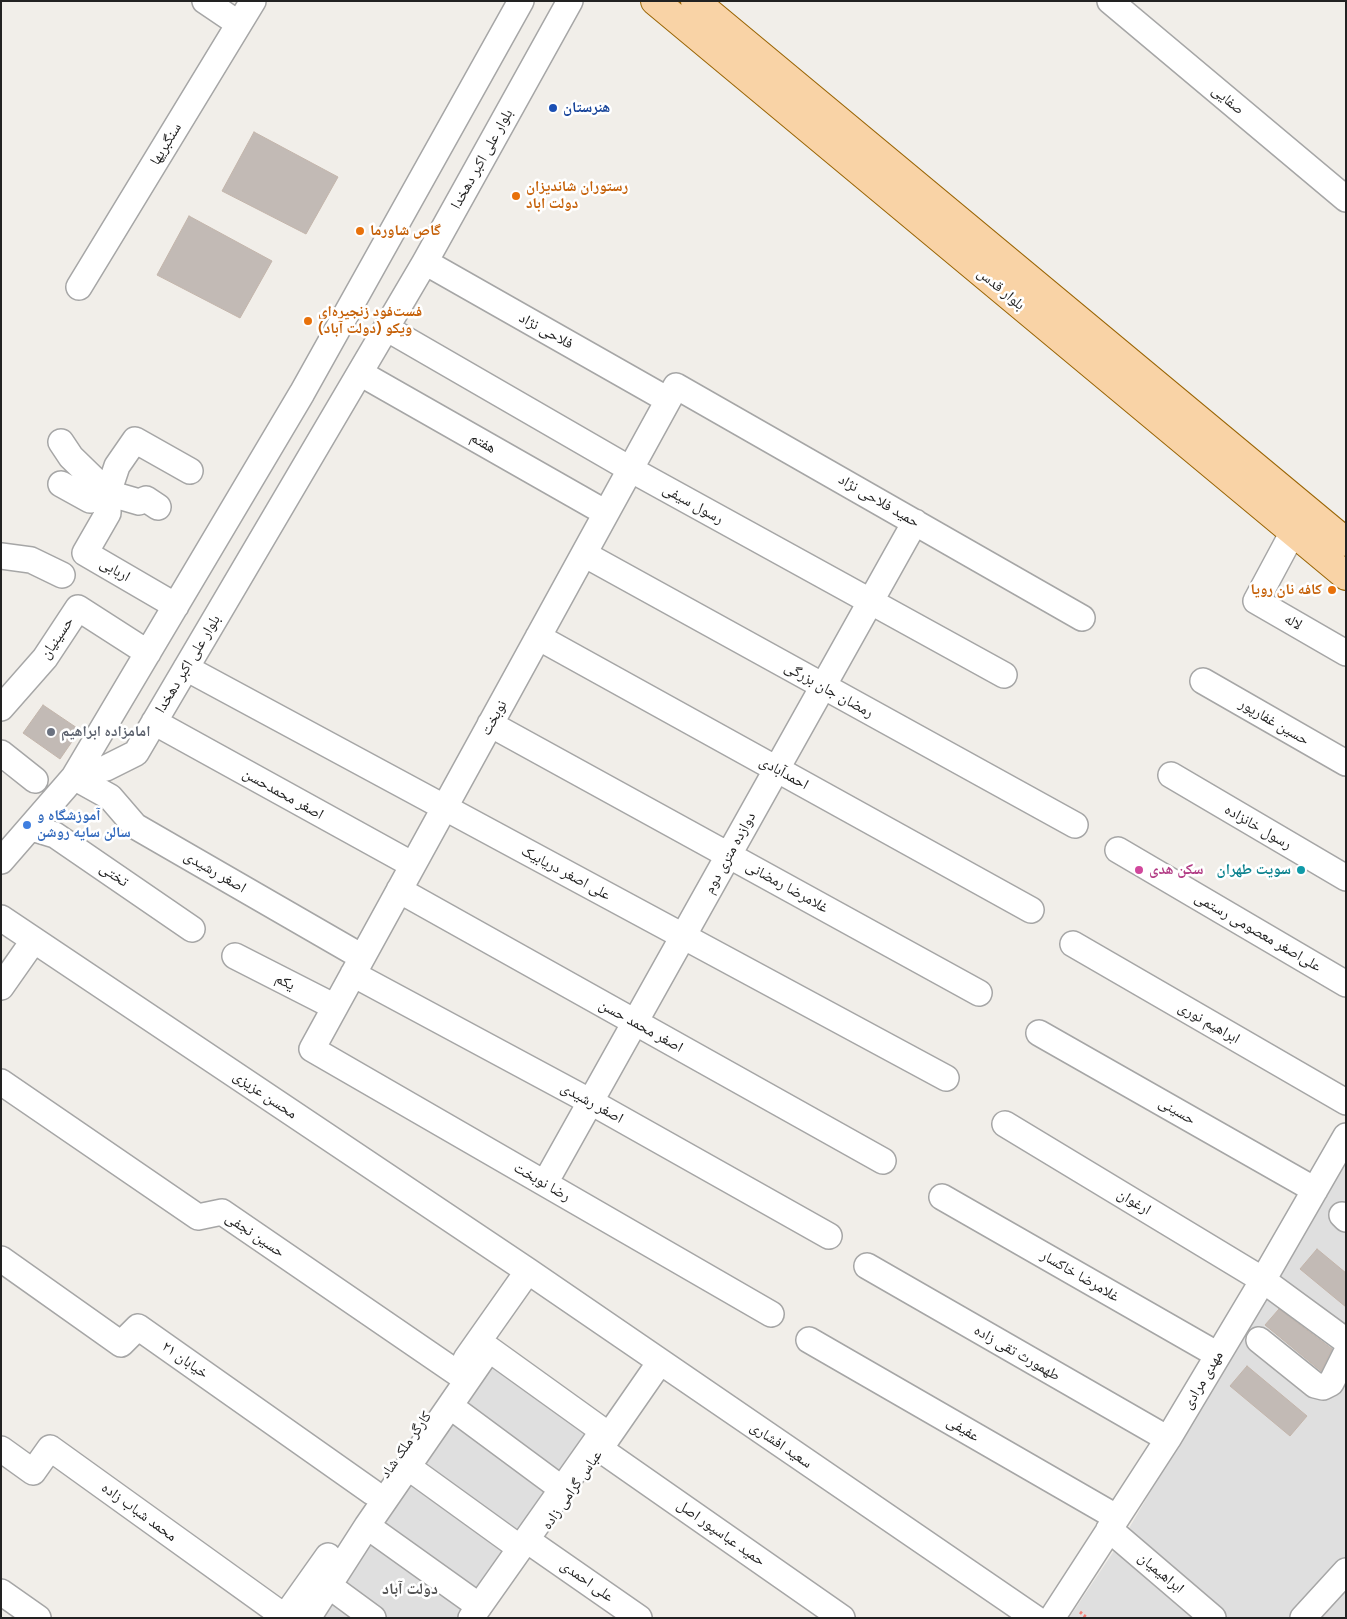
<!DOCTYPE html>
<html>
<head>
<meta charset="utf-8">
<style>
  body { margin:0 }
  #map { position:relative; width:1347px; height:1619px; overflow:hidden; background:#f1eee9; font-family:Figtree,sans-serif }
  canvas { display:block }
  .frame { position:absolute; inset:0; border:2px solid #222; pointer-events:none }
</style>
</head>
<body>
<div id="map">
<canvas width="1347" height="1619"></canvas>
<div class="frame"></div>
</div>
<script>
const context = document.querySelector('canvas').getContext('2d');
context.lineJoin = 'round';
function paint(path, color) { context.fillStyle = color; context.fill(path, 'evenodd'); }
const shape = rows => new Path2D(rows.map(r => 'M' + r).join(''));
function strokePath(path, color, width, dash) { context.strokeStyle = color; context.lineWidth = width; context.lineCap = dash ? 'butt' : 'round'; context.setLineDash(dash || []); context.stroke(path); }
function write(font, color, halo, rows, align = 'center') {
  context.font = font + ' Figtree,"Noto Naskh Arabic",sans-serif'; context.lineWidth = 5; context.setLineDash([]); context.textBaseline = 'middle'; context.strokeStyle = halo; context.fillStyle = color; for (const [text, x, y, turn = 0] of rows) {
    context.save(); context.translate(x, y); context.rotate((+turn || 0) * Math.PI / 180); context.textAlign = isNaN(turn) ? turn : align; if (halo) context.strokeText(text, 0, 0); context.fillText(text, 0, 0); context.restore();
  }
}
paint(shape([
  [1346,1157,1346,1618,1069,1618,1128,1530],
  [488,1345,606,1430,475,1618,304,1618]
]), '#dfdfdf');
const building = shape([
  [254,132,338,177,306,234,222,191,254,132],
  [189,216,272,261,240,318,157,275,189,216],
  [43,705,80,730,60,759,23,733,43,705],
  [1317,1249,1346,1273,1346,1307,1300,1269,1317,1249],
  [1279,1309,1332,1349,1321,1371,1265,1325,1279,1309],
  [1247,1366,1307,1416,1290,1436,1230,1386,1247,1366]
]);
paint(building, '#c2bab5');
strokePath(building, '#c3b5ab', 1);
const minor = shape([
  [205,1,239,24],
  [1110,1,1346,199],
  [425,262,668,400],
  [79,287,253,1],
  [386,328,630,469,1004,675],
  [360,373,606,513],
  [61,442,71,457,108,493,139,502,146,499,158,507],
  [61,484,90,500,108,493],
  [1293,532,1256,601,1346,653],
  [584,554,1075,825],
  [1,556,31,560,62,575],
  [176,606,85,553,108,513,108,493,117,466,135,440,190,471],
  [538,637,1031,910],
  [186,668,946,1078],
  [1203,681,1346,763],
  [1,708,45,658,78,608,148,653],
  [154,722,413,865],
  [490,724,979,993],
  [1,753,35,780],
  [1171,775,1346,878],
  [74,777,106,768,136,753,425,262,570,1],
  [74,777,110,797,135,826,362,957],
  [32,828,55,835,192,929],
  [1118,850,1346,984],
  [1,861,74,777,302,393,521,1],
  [399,890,883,1161],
  [1,918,528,1271,1035,1618],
  [1073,944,1346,1102],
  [235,956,335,1007],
  [353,974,591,1102,829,1236],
  [1,987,34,940],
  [1039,1033,1315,1190],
  [1,1082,198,1217,222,1212,457,1373],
  [1005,1124,1263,1280,1346,1341],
  [545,1183,915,522],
  [942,1197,1218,1355],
  [1342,1215,1346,1219],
  [1,1259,121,1344,138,1327,372,1492],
  [867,1266,1168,1439],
  [771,1314,312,1049,676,386,1082,618],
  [809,1340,1116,1517],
  [1259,1340,1315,1385,1323,1387,1331,1383,1346,1353],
  [466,1359,528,1271],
  [450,1406,562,1489],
  [1,1449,33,1472,50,1448,285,1617],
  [600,1449,842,1618],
  [599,1450,660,1362],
  [408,1467,520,1548],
  [367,1526,479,1606],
  [1109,1529,1213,1618],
  [534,1545,639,1618],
  [328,1585,373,1618],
  [1,1592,38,1618],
  [284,1618,328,1556],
  [308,1618,367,1526,489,1349,603,1431,471,1618],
  [1052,1618,1168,1439,1263,1280,1346,1136],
  [1303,1618,1346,1571]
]);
const major = shape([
  [655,1,1346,576],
  [695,1,1346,542]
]);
strokePath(minor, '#a6a6a6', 28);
strokePath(major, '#9a6505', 30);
strokePath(shape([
  [1080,1612,1087,1618]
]), '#f57f76', 3, [2.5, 2.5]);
strokePath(minor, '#fff', 25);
strokePath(major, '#f9d3a6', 28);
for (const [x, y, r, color] of [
  [553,108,5,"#1a4fb4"],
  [516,196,5,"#e8710a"],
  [360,231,5,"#e8710a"],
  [308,321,5,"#e8710a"],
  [1332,590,5,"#e8710a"],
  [51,732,5,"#6b7280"],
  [27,825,5,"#3f7fe0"],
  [1139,870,5,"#d1479c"],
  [1301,870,5,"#0f9aa8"]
]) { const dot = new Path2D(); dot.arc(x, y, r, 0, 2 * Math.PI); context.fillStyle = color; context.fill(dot); strokePath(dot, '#fff', 2); }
write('15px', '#222', '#fff', [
  ["صفایی",1228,100,40],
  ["سنگبریها",166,144,-59],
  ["بلوار علی اکبر دهخدا",482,159,-61],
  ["بلوار قدس",1001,289,40],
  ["فلاحی نژاد",546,331,29],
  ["هفتم",483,443,30],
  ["حمید فلاحی نژاد",879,501,30],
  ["رسول سیفی",693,504,29],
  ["اربابی",115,570,30],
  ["لاله",1293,622,30],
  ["حسینیان",57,638,-56],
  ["بلوار علی اکبر دهخدا",188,664,-59],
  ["رمضان جان بزرگی",829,690,29],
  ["نوبخت",494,718,-61],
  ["حسین غفارپور",1274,722,30],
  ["احمدآبادی",784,773,29],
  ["اصغر محمدحسن",283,794,29],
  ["رسول خانزاده",1258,827,30],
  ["دوازده متری دوم",730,853,-61],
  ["اصغر رشیدی",215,872,30],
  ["علی اصغر دریابیک",566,873,28],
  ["تختی",114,875,34],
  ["غلامرضا رمضانی",787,887,29],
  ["علی‌اصغر معصومی رستمی",1258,932,30],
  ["یکم",285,982,27],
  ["ابراهیم نوری",1209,1023,30],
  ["اصغر محمد حسن",641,1026,29],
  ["محسن عزیزی",265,1095,34],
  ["اصغر رشیدی",592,1103,29],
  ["حسینی",1177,1111,30],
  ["رضا نوبخت",542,1182,30],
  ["ارغوان",1134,1202,31],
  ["حسین نجفی",255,1235,34],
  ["غلامرضا خاکسار",1080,1276,30],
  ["طهمورث تقی زاده",1017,1353,30],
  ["خیابان ۲۱",185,1360,35],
  ["مهدی مرادی",1203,1380,-59],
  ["عفیفی",963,1429,30],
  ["کارگر ملک شاد",406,1445,-55],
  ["سعید افشاری",781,1445,34],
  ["عباس گرامی زاده",572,1490,-55],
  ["محمد شباب زاده",139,1512,36],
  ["حمید عباسپور اصل",721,1533,35],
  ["ابراهیمیان",1161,1573,40],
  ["علی احمدی",587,1581,35]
]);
write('bold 15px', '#164399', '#fff', [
  ["هنرستان",563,108]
], 'left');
write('bold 15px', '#c56008', '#fff', [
  ["رستوران شاندیزان",526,187],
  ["دولت اباد",526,204],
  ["گاص شاورما",370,231],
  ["فست‌فود زنجیره‌ای",318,312],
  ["ویکو (دولت آباد)",318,329],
  ["کافه نان رویا",1322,590,"right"]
], 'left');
write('bold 15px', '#5b616d', '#fff', [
  ["امامزاده ابراهیم",61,732]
], 'left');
write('bold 15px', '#366cbe', '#fff', [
  ["آموزشگاه و",37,816],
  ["سالن سایه روشن",37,833]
], 'left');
write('bold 15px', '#b23c85', '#fff', [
  ["سكن هدى",1149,870]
], 'left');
write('bold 15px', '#0d838f', '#fff', [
  ["سويت طهران",1291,870]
], 'right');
write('bold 16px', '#555', '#fff', [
  ["دولت آباد",410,1589]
]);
</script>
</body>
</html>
